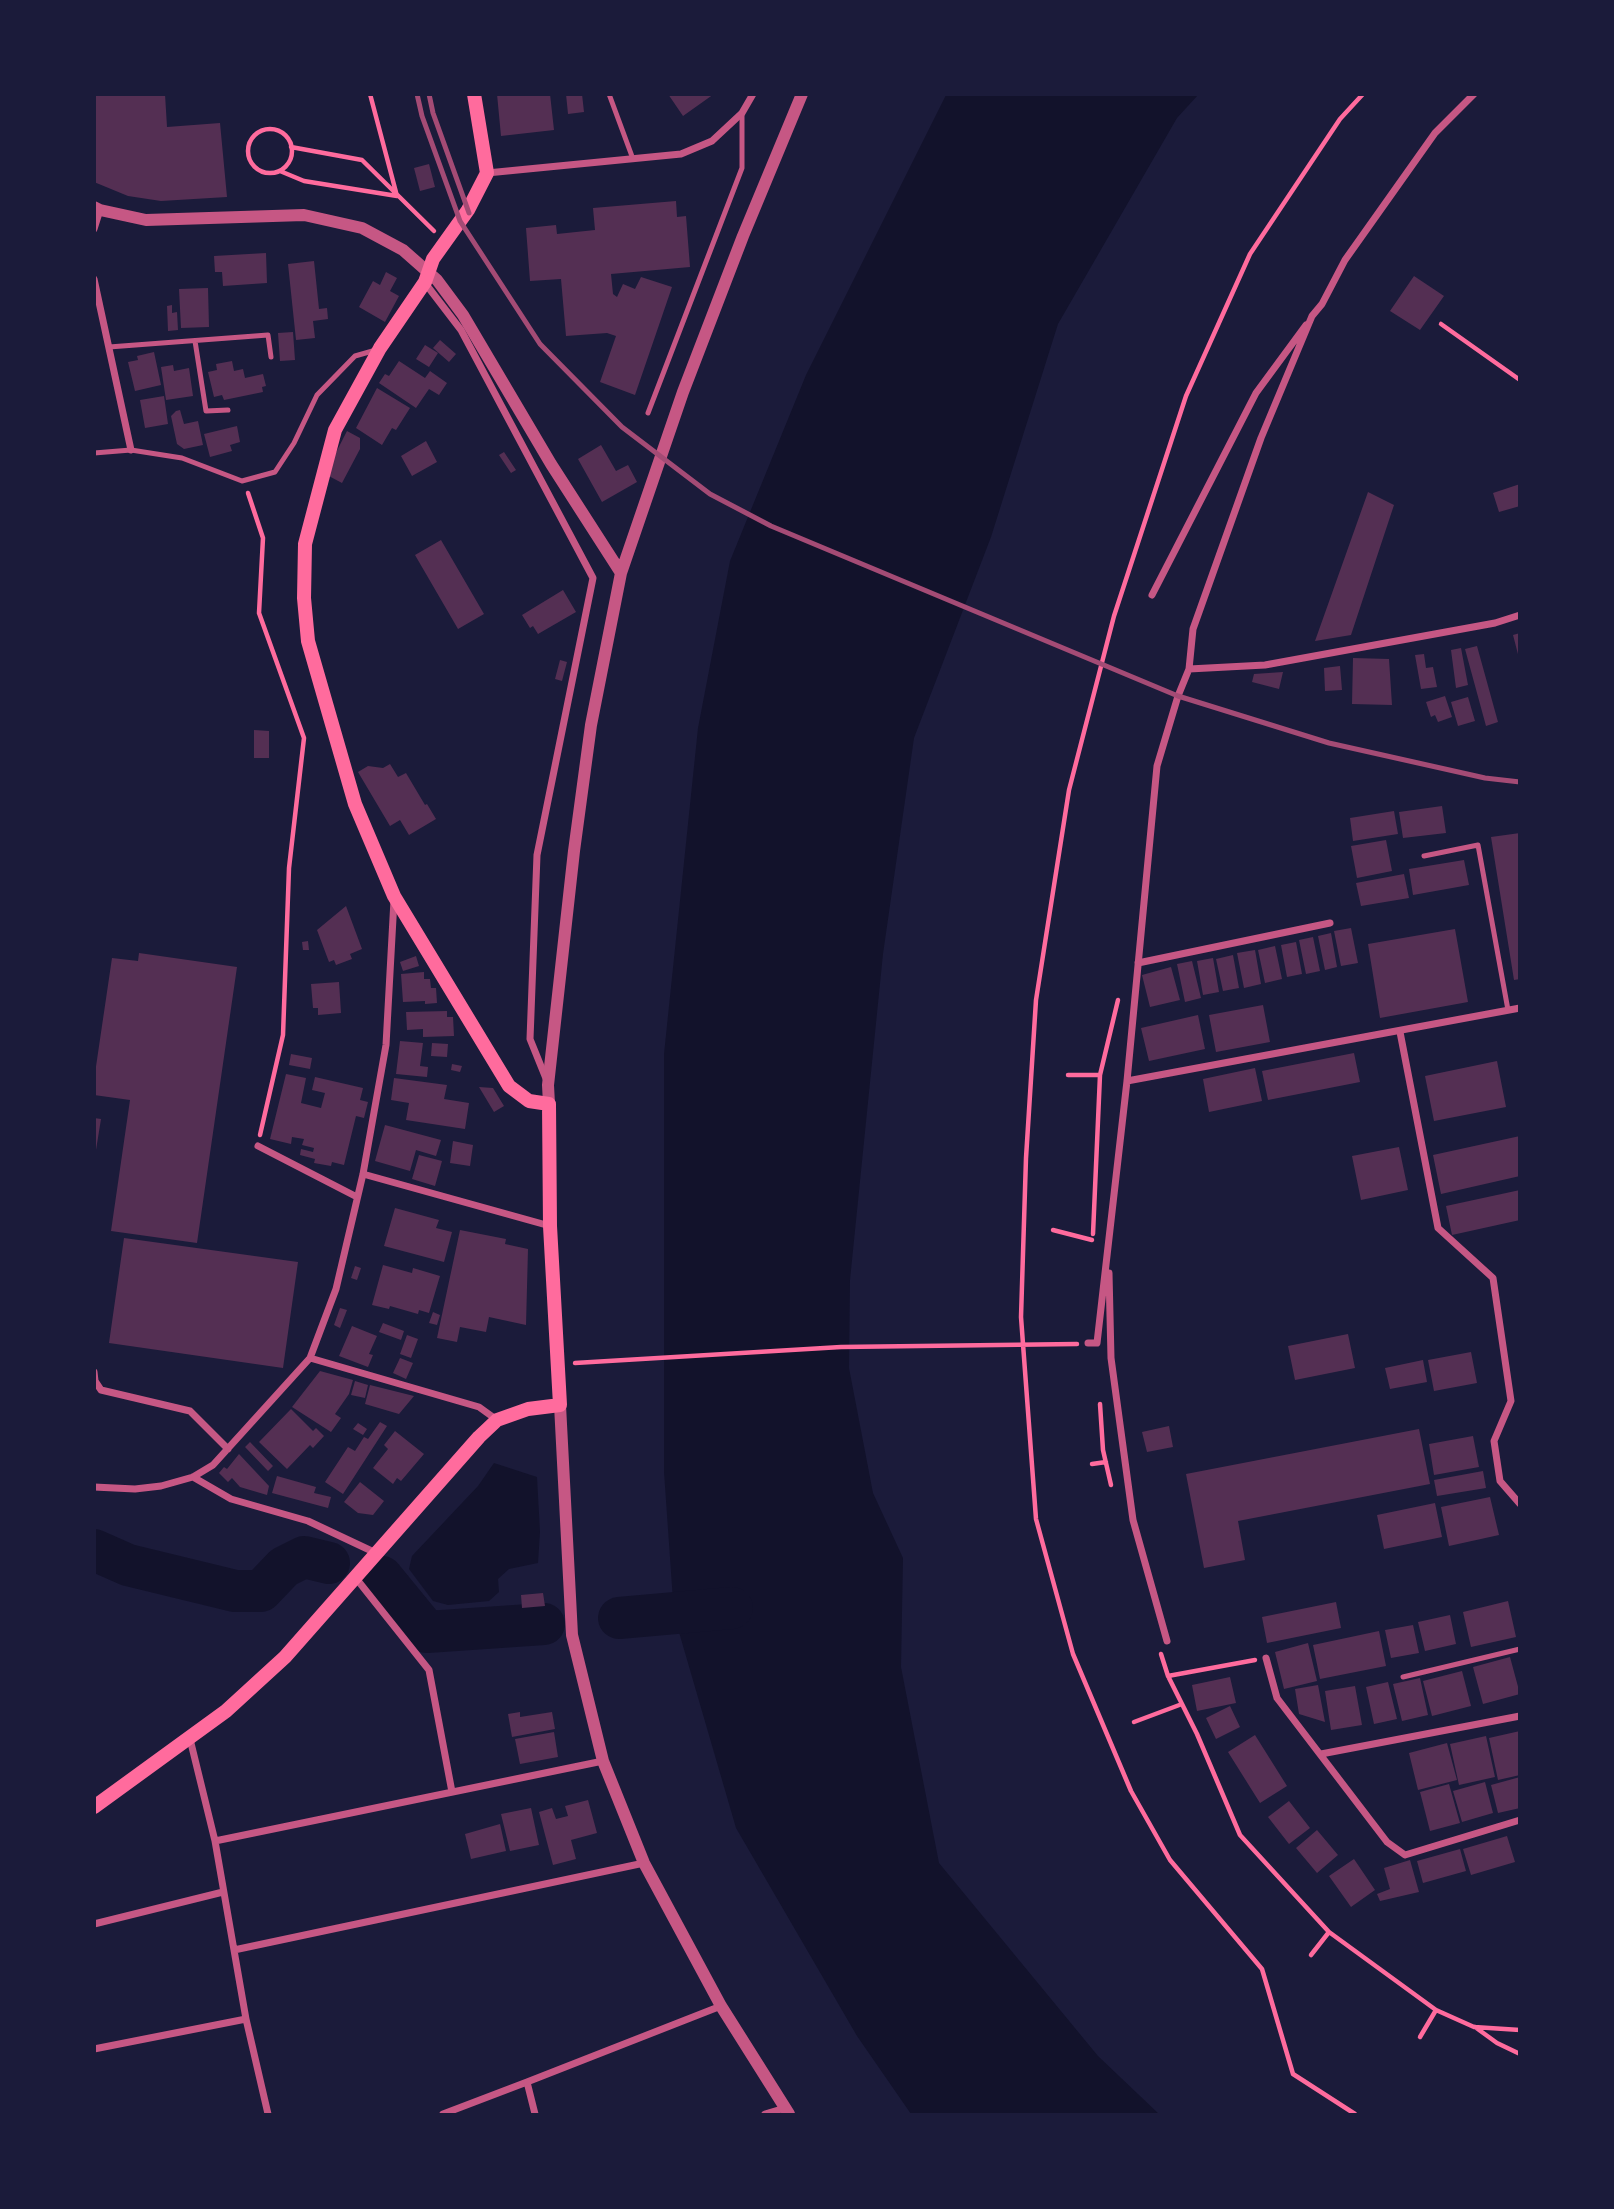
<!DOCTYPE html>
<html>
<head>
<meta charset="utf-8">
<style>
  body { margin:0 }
  #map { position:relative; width:1614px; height:2209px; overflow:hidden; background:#1b1b3a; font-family:"Source Serif 4",serif }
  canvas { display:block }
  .frame { position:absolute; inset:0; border:96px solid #1b1b3a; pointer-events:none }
</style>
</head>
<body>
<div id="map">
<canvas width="1614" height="2209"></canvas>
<div class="frame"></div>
</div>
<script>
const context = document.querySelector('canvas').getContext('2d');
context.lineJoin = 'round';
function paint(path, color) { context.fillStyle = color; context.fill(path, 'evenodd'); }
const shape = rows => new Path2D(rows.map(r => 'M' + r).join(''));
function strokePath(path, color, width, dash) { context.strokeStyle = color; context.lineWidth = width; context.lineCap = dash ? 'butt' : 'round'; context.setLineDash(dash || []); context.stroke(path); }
paint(shape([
  [946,95,1198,95,1177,118,1058,324,991,537,914,738,883,954,850,1280,849,1368,873,1493,903,1558,901,1667,939,1863,1098,2056,1159,2114,911,2114,857,2036,736,1828,674,1615,664,1472,664,1054,698,728,730,561,806,375],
  [494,1463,537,1477,540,1532,538,1563,509,1569,498,1579,499,1592,489,1601,448,1605,433,1601,409,1569,412,1556,478,1486]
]), '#12122b');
strokePath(shape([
  [94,1550,128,1565,235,1591,261,1591,284,1567,304,1557,329,1563],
  [382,1577,427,1632,544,1624],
  [619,1618,732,1608]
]), '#12122b', 42);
paint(shape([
  [94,94,165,94,167,127,220,123,227,197,161,201,128,196,94,182],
  [497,94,550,94,554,130,501,136],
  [566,94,582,94,584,112,568,114],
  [668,94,714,94,683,116],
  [429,164,435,187,420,191,414,168],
  [676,201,677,217,686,216,690,267,611,274,613,294,617,297,623,284,635,289,641,277,672,287,635,395,600,382,616,336,607,333,566,336,561,279,530,281,526,228,556,225,557,234,595,230,593,208],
  [266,253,267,283,223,286,222,272,215,272,214,256],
  [314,261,319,309,327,308,328,319,313,321,315,338,296,340,288,264],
  [386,272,397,278,390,291,399,296,385,322,359,307,373,281,380,285],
  [1414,276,1444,296,1420,330,1390,311],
  [208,288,209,327,181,328,179,289],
  [172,305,172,313,177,312,178,330,168,331,167,306],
  [293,332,295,360,280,361,278,333],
  [440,340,456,354,449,362,433,348],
  [425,345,438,353,429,367,416,359],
  [154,352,161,385,135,391,128,362,138,360,137,356],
  [232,361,234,371,243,369,245,378,263,374,266,386,262,387,263,392,224,400,222,395,214,397,208,372,217,370,216,364],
  [399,361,425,378,430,371,447,383,439,395,429,389,416,408,379,383,385,374,389,376],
  [173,365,174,371,189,368,193,396,166,400,161,367],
  [377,388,410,408,396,430,392,428,382,445,356,428],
  [164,396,168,424,145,428,140,400],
  [180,410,184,424,198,421,203,445,184,449,177,444,171,416,176,411],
  [237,426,240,442,230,445,232,451,210,457,204,434],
  [347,431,360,438,360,449,342,483,325,474],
  [426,441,437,462,412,476,401,456],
  [601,445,616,471,628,465,637,482,602,502,578,459],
  [504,452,516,470,511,473,499,455],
  [1520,484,1520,506,1499,512,1493,493],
  [1368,492,1394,505,1351,635,1315,641],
  [441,540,484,614,458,629,415,555],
  [563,590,576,612,538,634,533,626,530,628,522,615],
  [1520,633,1520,658,1519,658,1513,635],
  [1477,646,1498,722,1486,726,1465,649],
  [1461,648,1468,685,1456,688,1451,650],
  [1424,654,1426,668,1433,667,1437,687,1421,689,1415,655],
  [1353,658,1389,659,1392,705,1352,704],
  [560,660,567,662,562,681,555,679],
  [1340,666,1342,690,1325,691,1324,668],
  [1283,672,1279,689,1252,682,1254,674],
  [1445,696,1452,717,1438,722,1435,715,1431,717,1426,702],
  [1468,697,1475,721,1458,726,1451,702],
  [254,730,269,731,269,758,254,758],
  [390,764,398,777,406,773,425,805,427,804,436,819,409,835,400,820,390,826,358,772,368,766,383,768],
  [1442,806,1446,833,1403,838,1399,812],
  [1394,811,1398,834,1353,841,1350,818],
  [1520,833,1520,979,1514,980,1491,837],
  [1386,840,1392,871,1357,878,1351,846],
  [1464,860,1469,885,1413,895,1409,869],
  [1404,874,1409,898,1361,906,1356,883],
  [346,906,362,949,350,954,352,959,336,965,334,960,329,962,317,930],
  [1351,928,1358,963,1341,966,1334,931],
  [1455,929,1468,1002,1380,1018,1368,944],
  [1331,933,1337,967,1325,970,1318,936],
  [1313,937,1320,971,1306,974,1299,940],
  [308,941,309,950,303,950,302,942],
  [1296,942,1302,974,1287,977,1281,945],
  [1275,946,1282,979,1265,983,1258,950],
  [1255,950,1261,984,1244,988,1237,953],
  [139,953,237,967,197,1243,111,1231,130,1100,94,1095,94,1080,112,958,138,961],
  [1233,955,1239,988,1223,991,1216,959],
  [416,956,419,966,403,971,400,962],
  [1213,958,1219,992,1203,995,1197,961],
  [1192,961,1201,998,1185,1002,1177,964],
  [1171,967,1180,1000,1150,1007,1142,975],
  [424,972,424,979,430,979,431,988,436,988,437,1003,425,1004,425,1001,403,1002,401,974],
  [339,982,341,1013,318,1015,318,1008,313,1008,311,984],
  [1263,1005,1270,1042,1216,1052,1209,1015],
  [447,1011,447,1017,453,1017,454,1036,423,1037,423,1029,407,1030,406,1012],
  [1198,1015,1205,1049,1149,1061,1141,1028],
  [400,1041,423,1043,420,1066,428,1067,427,1077,396,1074],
  [432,1043,448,1044,447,1057,431,1056],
  [1354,1053,1360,1082,1268,1100,1262,1071],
  [291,1054,312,1058,310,1069,289,1065],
  [1497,1061,1506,1107,1434,1121,1425,1076],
  [452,1064,462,1066,460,1072,451,1070],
  [1255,1068,1262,1101,1209,1112,1203,1079],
  [286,1074,306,1078,301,1103,321,1108,325,1093,312,1090,315,1077,363,1088,360,1100,368,1102,364,1118,356,1116,344,1165,332,1162,331,1166,314,1163,315,1159,300,1155,301,1149,313,1152,314,1148,302,1145,304,1139,292,1137,291,1144,270,1139],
  [394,1078,447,1085,444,1099,469,1103,465,1129,406,1120,409,1103,391,1100],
  [479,1087,493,1088,504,1106,494,1112],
  [94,1118,101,1119,96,1150,94,1150],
  [385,1125,441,1140,436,1156,416,1150,410,1171,375,1161],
  [1520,1136,1520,1176,1441,1194,1433,1155],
  [453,1141,473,1145,470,1166,450,1163],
  [1399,1147,1408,1190,1361,1200,1352,1156],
  [419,1155,442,1161,435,1186,412,1179],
  [1520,1190,1520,1220,1452,1235,1446,1206],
  [395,1208,439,1220,436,1228,452,1232,444,1262,384,1246],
  [460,1230,506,1239,505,1244,528,1249,526,1325,489,1317,486,1332,460,1327,457,1342,437,1338],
  [124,1238,298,1262,283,1368,109,1343],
  [383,1265,412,1273,413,1268,440,1276,429,1313,419,1310,418,1314,390,1306,389,1309,372,1305],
  [355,1266,361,1268,357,1280,351,1278],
  [340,1308,347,1310,340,1328,334,1325],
  [433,1312,440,1315,437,1325,429,1323],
  [383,1323,404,1331,401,1340,379,1332],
  [352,1326,377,1336,369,1354,373,1355,368,1367,339,1356],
  [1348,1334,1355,1368,1295,1380,1288,1346],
  [407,1335,418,1339,411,1358,400,1354],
  [1471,1352,1477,1383,1434,1391,1428,1360],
  [400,1358,413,1363,406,1379,393,1373],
  [1423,1360,1427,1382,1390,1389,1385,1368],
  [320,1371,353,1380,349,1394,335,1414,341,1418,331,1432,292,1407],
  [355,1381,368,1385,365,1398,351,1395],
  [370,1385,414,1396,399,1414,365,1404],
  [291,1409,313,1431,316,1428,324,1436,313,1448,310,1445,287,1469,259,1442],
  [380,1422,387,1426,343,1494,325,1482,348,1447,355,1451,364,1437,368,1439],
  [358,1423,367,1429,363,1435,353,1429],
  [1169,1426,1173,1447,1147,1452,1142,1432],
  [1419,1429,1430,1484,1238,1521,1245,1560,1204,1568,1186,1474],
  [395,1431,424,1454,401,1481,397,1478,393,1484,373,1468,388,1449,384,1445],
  [1473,1436,1479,1467,1434,1475,1429,1444],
  [250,1442,273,1466,268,1471,245,1447],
  [239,1454,269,1486,267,1495,240,1487,232,1478,228,1482,219,1473,224,1467,227,1469],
  [1483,1471,1486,1488,1437,1496,1434,1480],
  [277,1476,316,1487,314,1493,331,1497,328,1508,272,1493],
  [360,1482,384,1501,373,1515,358,1513,344,1502],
  [1490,1497,1499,1535,1449,1546,1441,1507],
  [1435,1503,1442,1537,1384,1549,1377,1515],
  [543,1593,545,1606,522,1608,521,1595],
  [1508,1601,1516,1637,1471,1647,1463,1612],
  [1336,1602,1341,1628,1267,1643,1262,1617],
  [1450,1615,1456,1644,1425,1651,1418,1622],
  [1413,1625,1419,1653,1391,1658,1385,1630],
  [1379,1631,1386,1666,1320,1679,1313,1645],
  [1308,1643,1317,1681,1284,1689,1275,1652],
  [1510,1657,1520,1694,1483,1704,1473,1667],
  [1462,1671,1471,1706,1432,1716,1423,1681],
  [1230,1677,1236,1703,1197,1711,1192,1685],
  [1420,1678,1428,1715,1402,1721,1393,1684],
  [1388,1682,1397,1719,1374,1724,1366,1687],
  [1318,1685,1325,1722,1299,1714,1295,1689],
  [1355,1686,1362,1725,1331,1730,1325,1691],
  [1230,1706,1240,1727,1216,1739,1206,1718],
  [520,1712,520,1717,552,1712,555,1729,512,1737,508,1714],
  [1520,1731,1520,1775,1498,1780,1489,1738],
  [554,1732,558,1757,520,1764,515,1739],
  [1255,1735,1287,1786,1260,1803,1228,1752],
  [1486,1736,1495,1777,1459,1785,1450,1744],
  [1447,1743,1457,1780,1418,1790,1409,1753],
  [1520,1777,1520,1808,1498,1813,1491,1785],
  [1485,1782,1493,1813,1462,1822,1453,1791],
  [1449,1784,1460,1823,1430,1831,1420,1792],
  [588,1800,597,1833,571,1840,576,1859,553,1865,539,1812,552,1808,556,1819,568,1816,565,1806],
  [1289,1801,1310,1828,1289,1844,1268,1817],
  [531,1808,539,1845,510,1851,501,1814],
  [500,1824,506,1851,471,1859,465,1834],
  [1317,1830,1338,1855,1317,1873,1296,1848],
  [1507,1836,1515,1862,1471,1875,1463,1849],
  [1460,1849,1466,1871,1423,1883,1417,1861],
  [1354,1859,1375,1890,1351,1907,1329,1876],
  [1410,1860,1419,1892,1380,1901,1377,1894,1390,1889,1384,1868]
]), '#542f53');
strokePath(shape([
  '248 151a22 22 0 1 1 44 0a22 22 0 1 1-44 0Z',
  [291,147,362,160,434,231],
  [280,171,304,181,397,196,370,94],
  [1441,324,1520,380],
  [248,493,263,538,259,613,304,738,289,868,283,1035,260,1135],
  [1068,1075,1100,1075],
  [1053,1230,1092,1240],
  [1093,1234,1100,1075,1118,1000],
  [575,1363,841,1347,1077,1344],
  [1100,1404,1103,1450,1111,1485],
  [1092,1464,1106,1462],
  [1161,1654,1168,1676,1197,1734,1240,1835,1329,1932,1436,2010,1474,2027,1520,2030],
  [1168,1676,1255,1660],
  [1134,1722,1182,1704],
  [1311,1955,1329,1932],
  [1475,2027,1497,2043,1520,2054],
  [1420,2037,1436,2010],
  [1355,2114,1293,2074,1262,1969,1170,1860,1131,1791,1073,1654,1036,1519,1021,1317,1026,1158,1036,1000,1069,790,1114,616,1186,396,1250,254,1340,119,1363,94]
]), '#ff6b9d', 4.5);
strokePath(shape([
  [609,94,633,159],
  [195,341,206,411,228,410],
  [109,347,268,335,271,357],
  [648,413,742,168,742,113],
  [94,453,131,450,182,458,242,481,275,472,294,443,317,395,355,356,376,350],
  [1424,856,1478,845,1508,1010],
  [1403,1677,1520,1649]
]), '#c65784', 5);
strokePath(shape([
  [487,173,681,154,712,141,742,113,753,94],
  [94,229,100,210],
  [94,279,131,450],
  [425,283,461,330,593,578,537,855,530,1039,547,1081],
  [1152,595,1256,393,1306,325],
  [1189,669,1265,665,1495,623,1520,615],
  [1138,963,1330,923],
  [1400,1032,1438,1228,1493,1278,1511,1401,1494,1441,1500,1481,1520,1504],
  [1127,1081,1520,1008],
  [258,1146,357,1197],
  [363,1174,550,1226],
  [1109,1273,1111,1358,1133,1520,1167,1641],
  [1088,1343,1097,1343,1127,1081,1157,766,1178,696,1189,669,1193,629,1261,438,1312,316,1322,304,1345,260,1435,133,1474,94],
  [310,1358,479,1407,497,1420],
  [94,1372,95,1381,101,1390,190,1411,228,1449],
  [193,1477,231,1499,308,1521,376,1553],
  [94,1487,135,1489,161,1486,193,1477,213,1465,310,1358,336,1289,363,1174,386,1045,394,900],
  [355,1577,429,1670,452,1792],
  [1266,1658,1277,1698,1387,1842,1405,1855,1520,1820],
  [190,1739,215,1841,246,2019,268,2114],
  [1321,1754,1520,1716],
  [215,1841,603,1761],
  [94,1924,223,1892],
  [234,1950,644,1863],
  [94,2049,246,2019],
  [443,2114,527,2082],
  [535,2114,527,2082,721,2006],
  [765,2114,785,2108]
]), '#c65784', 7);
strokePath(shape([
  [94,207,100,210,146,220,304,215,362,228,403,250,437,280,463,315,551,464,621,573],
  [549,1104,548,1085,574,851,591,725,621,573,683,392,743,236,802,94],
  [560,1405,572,1635,603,1761,644,1863,721,2006,789,2114]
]), '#c65784', 12);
strokePath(shape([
  [94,1807,226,1711,285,1657,479,1437,497,1420,528,1409,560,1405,550,1226,549,1104,529,1101,509,1086,394,896,355,804,308,641,304,598,305,544,335,430,380,348,425,282,433,259,468,210,487,173,474,94]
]), '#ff6b9d', 14);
strokePath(shape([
  [417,94,422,116,460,221,540,344,622,427,710,494,771,526,1178,696,1329,743,1485,778,1520,782],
  [429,94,433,113,469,213]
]), '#a44b75', 5);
</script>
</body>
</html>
